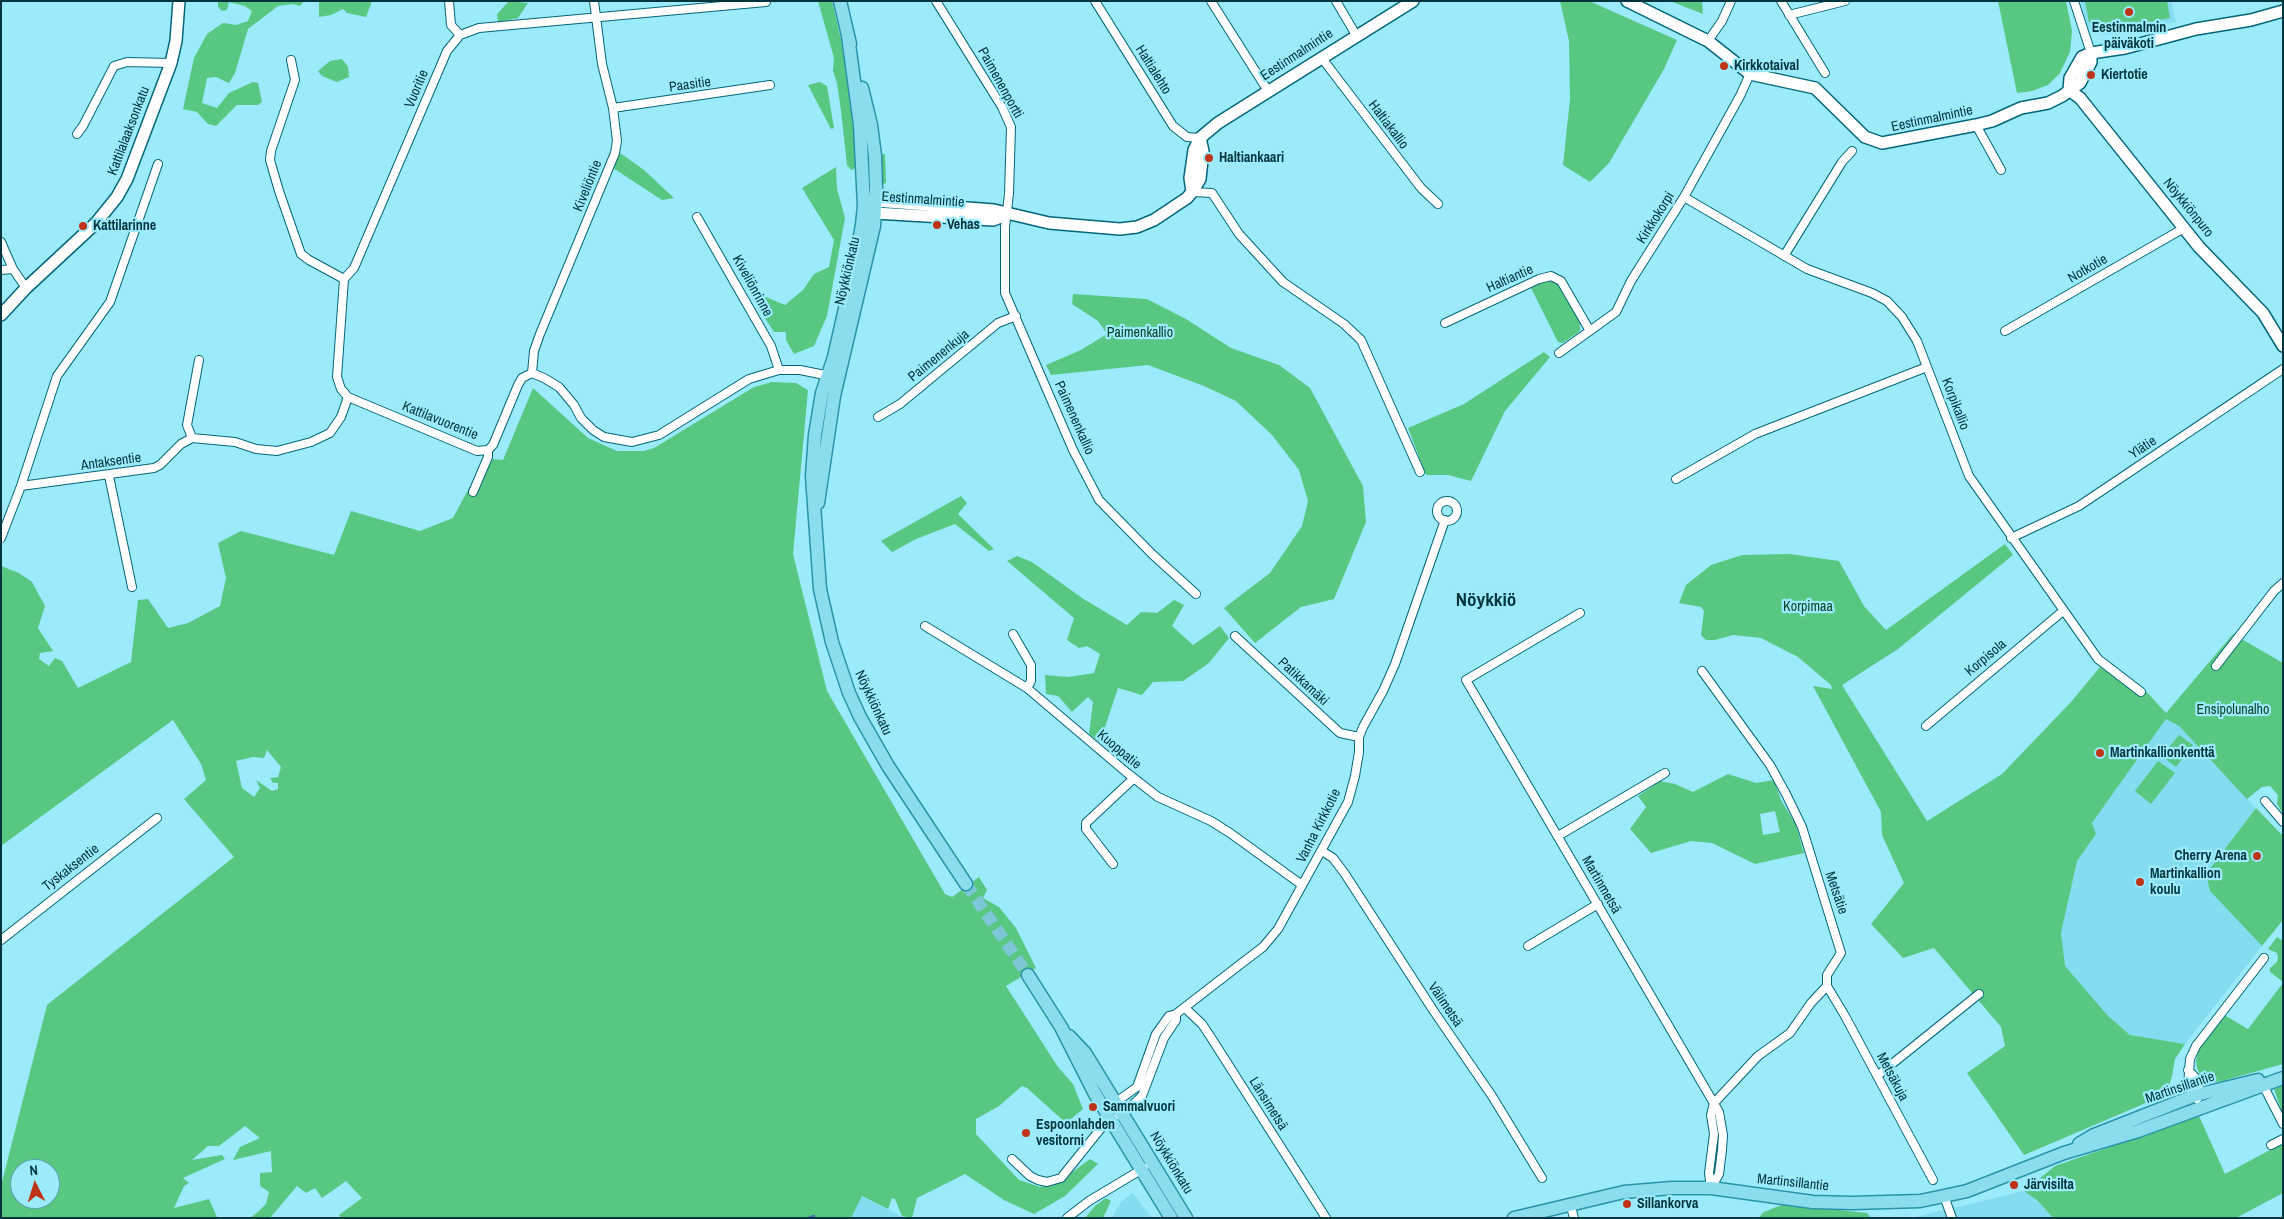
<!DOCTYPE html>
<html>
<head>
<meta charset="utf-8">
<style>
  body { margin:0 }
  #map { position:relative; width:2284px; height:1219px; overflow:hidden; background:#9bebfd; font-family:"Archivo Narrow",sans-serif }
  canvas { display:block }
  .frame { position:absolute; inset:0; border:2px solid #01343c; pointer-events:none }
  .north { position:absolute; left:10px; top:1159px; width:50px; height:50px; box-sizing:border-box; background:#9bebfd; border:1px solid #5da2b0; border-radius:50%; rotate:355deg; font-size:14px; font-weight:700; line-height:20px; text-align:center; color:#01343c }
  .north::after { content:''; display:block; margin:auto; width:18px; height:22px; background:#bf3417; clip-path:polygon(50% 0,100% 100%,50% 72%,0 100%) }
</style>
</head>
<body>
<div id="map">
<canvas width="2284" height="1219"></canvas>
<div class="frame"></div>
<div class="north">N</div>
</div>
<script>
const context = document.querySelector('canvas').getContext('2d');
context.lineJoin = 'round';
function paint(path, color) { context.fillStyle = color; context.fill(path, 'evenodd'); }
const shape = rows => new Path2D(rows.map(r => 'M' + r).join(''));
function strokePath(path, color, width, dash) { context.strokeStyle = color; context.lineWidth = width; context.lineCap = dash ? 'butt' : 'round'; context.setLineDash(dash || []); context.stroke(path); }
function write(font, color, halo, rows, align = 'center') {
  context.font = font + ' "Archivo Narrow",sans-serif'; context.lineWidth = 4.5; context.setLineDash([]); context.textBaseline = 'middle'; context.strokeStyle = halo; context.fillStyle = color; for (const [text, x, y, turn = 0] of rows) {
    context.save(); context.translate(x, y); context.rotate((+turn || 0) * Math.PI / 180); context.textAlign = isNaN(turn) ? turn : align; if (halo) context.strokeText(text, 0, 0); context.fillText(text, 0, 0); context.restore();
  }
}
paint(shape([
  [2081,1,2171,1,2176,22,2126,33,2103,35,2092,32,2087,26],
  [2166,719,2179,726,2256,808,2206,874,2210,891,2262,946,2185,1044,2130,1035,2108,1017,2079,984,2065,966,2062,951,2061,933,2077,861,2096,834,2092,823],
  [2024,1191,2038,1201,2053,1218,1911,1218],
  [1133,1193,1152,1218,1112,1218,1121,1202],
  [861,1196,905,1218,851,1218]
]), '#84dcf0');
paint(shape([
  [218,1,304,1,300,6,293,4,278,6,248,29,235,73,229,83,216,77,207,78,202,103,217,108,229,93,253,82,258,83,262,102,258,105,237,105,216,126,208,124,197,112,183,109,194,58,207,34,223,23,236,25,248,21,252,11,245,6,229,2,227,10,222,11,218,7],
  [319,1,371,1,371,4,366,17,347,13,343,9,331,15,319,17],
  [509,1,528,3,518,18,498,22,497,14],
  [818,1,832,1,841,40,852,109,856,168,851,170,847,165,841,111,837,83,833,71,834,58],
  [1560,1,1589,1,1677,40,1664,69,1609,163,1590,182,1563,165,1570,99,1569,41],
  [1670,1,1702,1,1703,14],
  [1998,1,2066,1,2072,31,2070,52,2060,73,2048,85,2032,91,2017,93],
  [2085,1,2167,1,2170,18,2107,30,2089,22],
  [342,59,348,67,349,77,337,82,322,76,318,71,330,61],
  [820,82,827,86,834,128,831,129,808,85],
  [620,153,644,170,674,198,662,200,613,168],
  [881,154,885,154,886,183,881,185,879,174],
  [836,167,837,189,845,218,827,316,814,346,794,354,786,340,786,332,774,332,755,303,766,297,785,305,803,290,814,274,829,267,834,240,802,188],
  [1548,280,1557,283,1580,321,1580,331,1563,343,1558,342,1531,288],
  [1073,294,1147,299,1186,319,1231,348,1279,365,1310,388,1363,486,1366,522,1334,599,1301,607,1255,643,1224,608,1270,573,1302,526,1308,501,1299,470,1272,435,1236,401,1204,386,1148,365,1051,375,1046,365,1081,350,1107,334,1098,321,1072,304],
  [1544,352,1550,357,1505,411,1471,481,1448,475,1426,475,1408,428,1464,404],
  [772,382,796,383,808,390,793,554,827,691,945,894,952,897,979,877,987,890,983,898,999,907,1016,928,1036,968,1006,986,1058,1067,1073,1084,1083,1109,1066,1123,1027,1088,1022,1086,999,1106,976,1119,976,1134,1019,1180,1040,1187,1059,1182,1090,1159,1098,1164,1065,1196,1034,1214,1004,1200,965,1174,917,1198,912,1218,902,1216,895,1199,892,1198,888,1209,862,1196,851,1218,341,1218,339,1215,362,1198,346,1181,322,1198,315,1188,306,1193,297,1186,270,1218,1,1218,1,1186,47,1005,234,857,184,799,206,780,201,764,173,720,1,846,1,566,19,573,32,582,45,606,38,628,53,651,40,653,39,659,49,666,55,658,62,661,78,688,131,662,138,600,148,599,168,628,188,623,220,606,226,578,218,543,241,531,334,555,351,511,420,531,453,518,470,486,484,477,492,459,503,460,533,388,588,438,617,451,644,451,654,448,754,387],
  [267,750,281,767,278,777,270,778,273,783,278,783,278,789,272,791,256,780,260,788,254,797,242,788,236,761,253,757,264,758],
  [245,1126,260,1138,240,1147,233,1160,271,1151,272,1172,260,1173,260,1186,269,1192,266,1204,258,1212,251,1217,217,1217,209,1199,174,1208,184,1186,189,1183,183,1178,225,1159,222,1155,192,1160,208,1146,219,1146],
  [20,1169,50,1169,50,1199,20,1199],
  [961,496,967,503,958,514,994,549,989,551,955,524,916,539,892,552,881,541],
  [2005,544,2013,555,1898,649,1842,685,1927,821,2002,774,2071,702,2100,667,2141,695,2145,690,2166,713,2233,634,2283,663,2283,814,2277,804,2278,795,2270,786,2262,787,2247,799,2179,726,2166,719,2092,823,2096,834,2077,861,2061,933,2065,966,2108,1016,2130,1035,2185,1044,2175,1059,2172,1076,2167,1092,2153,1100,2024,1155,1967,1073,2005,1046,2001,1027,1934,948,1903,958,1871,924,1904,883,1882,835,1881,812,1813,686,1832,689,1831,685,1798,657,1761,638,1733,635,1715,640,1706,640,1701,635,1704,611,1701,607,1679,603,1686,585,1711,565,1742,555,1789,554,1839,561,1864,606,1886,630],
  [1017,556,1032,562,1082,598,1127,625,1141,612,1157,613,1174,600,1184,605,1172,626,1193,645,1220,626,1229,638,1209,663,1183,681,1153,682,1142,695,1118,688,1100,742,1089,734,1093,702,1088,697,1072,712,1058,696,1046,694,1045,675,1068,677,1094,673,1100,654,1087,646,1079,648,1067,640,1074,618,1007,561],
  [2179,735,2193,745,2176,767,2162,756],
  [2158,761,2175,773,2151,804,2135,791],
  [1728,774,1756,783,1774,780,1781,800,1796,825,1804,853,1755,864,1712,843,1691,841,1651,853,1630,829,1646,807,1638,796,1660,781,1675,784,1693,792],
  [1775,811,1780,832,1763,835,1760,814],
  [2256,808,2283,836,2283,920,2262,946,2210,891,2206,874],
  [2277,937,2283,941,2283,982,2270,972,2270,968,2277,962,2278,957,2277,953,2268,949],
  [2283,983,2283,1064,2222,1081,2215,1082,2205,1076,2201,1077,2197,1068,2196,1060,2199,1049,2221,1019,2226,1016,2248,1029],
  [2283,1085,2283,1115,2274,1089],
  [2199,1116,2225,1174,2283,1143,2283,1193,2236,1218,2053,1218,2038,1201,2024,1191,2055,1166],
  [1106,1198,1111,1201,1103,1218,1085,1218,1095,1206],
  [1784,1204,1867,1213,1871,1218,1758,1218,1764,1212]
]), '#58c781');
strokePath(shape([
  [808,1218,814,1216]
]), '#4e6bb6', 2.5);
strokePath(shape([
  [966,884,1028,975]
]), '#7cc6d6', 12, [12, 6]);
const street = shape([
  [449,1,451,25,460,35],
  [936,1,1002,107,1011,127,1009,194,1005,227,1005,293,1073,450,1099,500,1152,554,1196,594],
  [1095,1,1173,126,1187,137,1200,138],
  [1211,1,1268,91],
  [1336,1,1356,35],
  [1781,1,1825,73],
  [2074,1,2091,53],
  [1789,15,1845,1],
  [1708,41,1722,21,1731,1],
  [1321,57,1421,188,1438,204],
  [291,60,295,80,271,151,270,160,279,191,301,254,309,260,344,279,337,377,341,389,348,397,477,451,488,450,493,445,518,385,522,378,532,373,544,378,559,387,574,405,581,418,593,430,604,437,632,442,659,435,749,379,779,370,800,370,830,376],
  [613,108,770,85],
  [1976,125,2001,170],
  [77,134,83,126,114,66,127,62,171,63],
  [1192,192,1212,193,1239,234,1283,282,1344,324,1361,340,1420,472],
  [1684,197,1807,269,1872,293,1887,301,1902,317,1917,341,1969,476,2098,659,2141,692],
  [697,217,771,346,779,370],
  [1,242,13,269,26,288],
  [1784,256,1842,162,1852,151],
  [1,270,13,269],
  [344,279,354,268,447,51,460,35,479,28,766,2],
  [1445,323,1539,279,1551,276,1561,281,1590,331],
  [2005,331,2184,228],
  [1559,353,1616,312,1631,281,1684,197,1740,96,1750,74],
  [199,360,187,425,192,438,235,442,256,449,277,451,311,442,330,433,341,417,348,397],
  [532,373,534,351,540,334,615,153,617,141,613,108,602,64,594,1],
  [878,417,900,404,998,323,1016,316],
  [109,476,132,587],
  [1676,479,1755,434,1927,367],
  [21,486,154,468,160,465,181,444,192,438],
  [473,492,488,457,488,450],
  '1437 511a10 10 0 1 1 20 0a10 10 0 1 1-20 0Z',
  [1,538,21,486,57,376,110,302,158,164],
  [2011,538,2079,506,2283,369],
  [1580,613,1466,680,1719,1112,1723,1135,1722,1150,1719,1174,1711,1188],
  [925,626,1027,688,1126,772,1158,797,1211,821,1230,833,1302,885],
  [1013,634,1031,665,1031,681,1027,688],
  [1235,636,1340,733,1359,737],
  [2216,666,2274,591,2283,583],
  [1702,671,1770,765,1786,794,1802,827,1841,953,1827,975,1827,986,1811,1003,1790,1033,1758,1056,1714,1103],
  [1926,726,2063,611],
  [2265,801,2283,822],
  [1558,836,1665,773],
  [1322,851,1333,858,1345,874,1433,1010,1492,1096,1542,1178],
  [1113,864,1086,829,1086,823,1133,779],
  [1,940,157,818],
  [1528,946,1598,904],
  [1827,986,1845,1016,1933,1180],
  [1185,1008,1202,1024,1210,1036,1326,1218],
  [2188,1070,2200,1082,2196,1095],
  [1877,1076,1979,994],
  [2263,1085,2283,1124],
  [2197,1099,2188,1086,2190,1059,2196,1046,2264,958],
  [1119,1115,1123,1114,1142,1096,1164,1038,1176,1020,1176,1014],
  [2271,1145,2283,1139],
  [1012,1159,1030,1176,1038,1180,1047,1182,1061,1178,1102,1127,1116,1102,1137,1087,1156,1034,1169,1016,1176,1014,1242,963,1263,947,1278,929,1348,802,1355,776,1359,752,1359,737,1363,727,1383,691,1395,664,1445,520],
  [1711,1188,1709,1173,1714,1134,1711,1115,1714,1103],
  [1944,1196,1952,1218],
  [1570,1203,1574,1218],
  [1067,1218,1089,1201,1144,1168]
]);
const secondary = shape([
  [1627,1,1708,41,1750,74,1815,88,1865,137,1882,143,1976,125,1992,121,2021,108,2048,103,2062,96,2080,83,2091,62,2091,53],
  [2069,90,2080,98,2199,247,2263,313,2283,346],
  [2069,90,2070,78,2082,57,2091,53,2125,48,2196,29,2251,20,2283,11],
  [1192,192,1190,178,1194,150,1200,138,1218,123,1261,96,1413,1],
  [867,204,875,201,994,210,1049,223,1120,229,1137,227,1154,220,1187,198,1192,192,1200,179,1203,151,1200,138],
  [867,208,875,213,993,220,1006,215],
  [1,315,26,288,96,223,117,197,127,179,171,63,176,41,179,1]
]);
const primary = shape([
  [840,1,850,44],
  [848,36,860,125,864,206,862,225,853,273,834,357,822,393,815,435,812,476,820,589,832,642,849,693,860,717,888,766,966,884],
  [818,503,834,396,874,226,876,188,875,156,871,125,862,88],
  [1028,975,1061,1027,1095,1094,1171,1218],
  [1069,1036,1085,1053,1186,1218],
  [2079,1144,2094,1135,2196,1095,2258,1080],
  [1514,1218,1624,1192,1672,1188,1711,1188,1813,1202,1852,1203,1920,1201,1944,1196,1967,1191,2064,1153,2138,1131,2283,1078]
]);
strokePath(street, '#036777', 10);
strokePath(secondary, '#036777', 14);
strokePath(primary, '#2994a7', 15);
strokePath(street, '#fff', 8);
strokePath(secondary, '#fff', 11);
strokePath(primary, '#8bdded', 12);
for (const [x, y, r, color] of [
  [2129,12,5,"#bf3417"],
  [1724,66,5,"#bf3417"],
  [2091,75,5,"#bf3417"],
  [1209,158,5,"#bf3417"],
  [937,225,5,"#bf3417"],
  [83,226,5,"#bf3417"],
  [2100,753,5,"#bf3417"],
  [2257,856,5,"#bf3417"],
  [2140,882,5,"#bf3417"],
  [1093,1107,5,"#bf3417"],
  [1026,1133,5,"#bf3417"],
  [2014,1185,5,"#bf3417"],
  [1627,1204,5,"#bf3417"]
]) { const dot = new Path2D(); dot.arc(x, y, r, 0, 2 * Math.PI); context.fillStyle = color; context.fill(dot); strokePath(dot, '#9bebfd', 2); }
write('bold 14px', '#01343c', '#9bebfd', [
  ["Eestinmalmin",2129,28,"center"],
  ["päiväkoti",2129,44,"center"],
  ["Kirkkotaival",1734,66],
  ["Kiertotie",2101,75],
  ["Haltiankaari",1219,158],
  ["Vehas",947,225],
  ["Kattilarinne",93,226],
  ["Martinkallionkenttä",2110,753],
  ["Cherry Arena",2247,856,"right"],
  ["Martinkallion",2150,874],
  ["koulu",2150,890],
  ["Sammalvuori",1103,1107],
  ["Espoonlahden",1036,1125],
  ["vesitorni",1036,1141],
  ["Järvisilta",2024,1185],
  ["Sillankorva",1637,1204]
], 'left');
write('14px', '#01343c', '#9bebfd', [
  ["Eestinmalmintie",1297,55,-33],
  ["Haltialehto",1153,70,58],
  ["Paimenenportti",1000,83,61],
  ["Paasitie",690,85,-8],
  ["Vuoritie",417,89,-67],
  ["Eestinmalmintie",1932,119,-12],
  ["Haltiakallio",1388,125,53],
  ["Kattilalaaksonkatu",129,131,-69],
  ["Kiveliöntie",588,186,-68],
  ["Eestinmalmintie",923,200,4],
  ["Nöykkiönpuro",2188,208,51],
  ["Kirkkokorpi",1656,218,-58],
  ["Notkotie",2088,269,-30],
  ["Nöykkiönkatu",848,271,-77],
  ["Haltiantie",1510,279,-24],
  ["Kiveliönrinne",752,286,61],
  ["Paimenenkuja",939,356,-39],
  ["Korpikallio",1955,404,69],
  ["Paimenenkallio",1074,418,66],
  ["Kattilavuorentie",440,421,22],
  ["Ylätie",2143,448,-34],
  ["Antaksentie",111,462,-8],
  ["Korpisola",1986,658,-40],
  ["Patikkamäki",1303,682,43],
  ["Nöykkiönkatu",873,703,65],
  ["Kuoppatie",1119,750,40],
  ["Vanha Kirkkotie",1319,826,-63],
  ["Tyskaksentie",71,868,-38],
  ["Martinmetsä",1601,885,60],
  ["Metsätie",1836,893,71],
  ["Välimetsä",1445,1005,56],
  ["Metsäkuja",1892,1077,62],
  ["Martinsillantie",2180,1088,-19],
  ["Länsimetsä",1268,1104,58],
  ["Nöykkiönkatu",1171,1163,59],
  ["Martinsillantie",1793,1183,6]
]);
write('14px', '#0d4123', '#9bebfd', [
  ["Paimenkallio",1140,333],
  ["Korpimaa",1808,607],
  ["Ensipolunalho",2233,710]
]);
write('bold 19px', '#01343c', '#9bebfd', [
  ["Nöykkiö",1486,601]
]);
</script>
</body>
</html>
